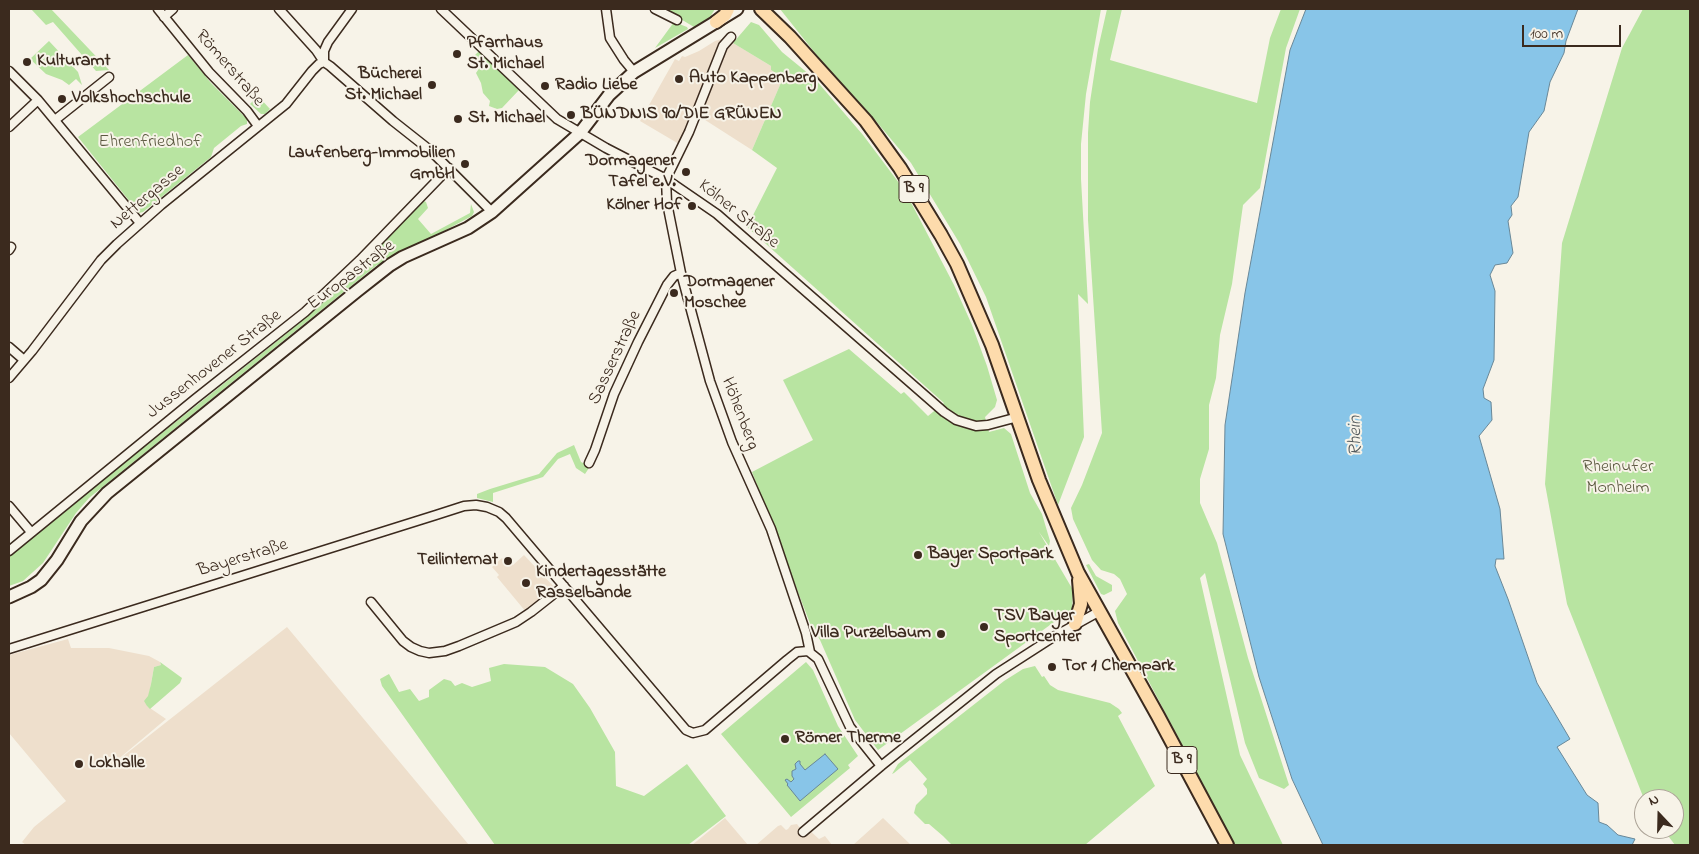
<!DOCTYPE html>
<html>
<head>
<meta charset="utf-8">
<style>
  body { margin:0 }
  #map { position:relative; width:1699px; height:854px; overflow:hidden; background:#f7f3e8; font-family:"Indie Flower",sans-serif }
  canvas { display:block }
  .frame { position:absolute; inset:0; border:10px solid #3b2a1e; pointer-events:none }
  .north { position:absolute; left:1634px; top:789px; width:50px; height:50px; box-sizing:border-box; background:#f7f3e8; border:1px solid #aca397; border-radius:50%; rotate:339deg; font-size:14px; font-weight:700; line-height:20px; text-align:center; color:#3b2a1e }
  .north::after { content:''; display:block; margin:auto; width:18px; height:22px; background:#3b2a1e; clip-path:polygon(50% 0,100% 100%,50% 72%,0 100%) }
  .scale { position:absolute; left:1522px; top:25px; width:99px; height:22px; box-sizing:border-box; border:2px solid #3b2a1e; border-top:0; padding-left:6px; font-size:15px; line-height:18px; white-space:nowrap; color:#3b2a1e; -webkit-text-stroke:4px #f7f3e8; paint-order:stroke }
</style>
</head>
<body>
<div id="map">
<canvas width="1699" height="854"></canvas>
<div class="frame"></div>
<div class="north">N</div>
<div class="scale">100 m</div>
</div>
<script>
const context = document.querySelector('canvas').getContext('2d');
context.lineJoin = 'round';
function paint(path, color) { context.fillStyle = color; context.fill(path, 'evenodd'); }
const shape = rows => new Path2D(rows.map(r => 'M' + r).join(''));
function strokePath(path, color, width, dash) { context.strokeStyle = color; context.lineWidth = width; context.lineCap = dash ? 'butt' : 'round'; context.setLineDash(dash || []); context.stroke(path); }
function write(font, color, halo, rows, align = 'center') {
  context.font = font + ' "Indie Flower",sans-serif'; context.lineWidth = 4; context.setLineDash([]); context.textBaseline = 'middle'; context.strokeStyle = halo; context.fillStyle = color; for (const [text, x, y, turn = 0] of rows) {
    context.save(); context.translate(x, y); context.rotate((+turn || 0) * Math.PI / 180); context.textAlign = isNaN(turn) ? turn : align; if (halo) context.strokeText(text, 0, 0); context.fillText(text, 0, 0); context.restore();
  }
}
paint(shape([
  [725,38,771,66,771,70,783,78,752,150,691,111,679,144,640,121,675,59,679,61,682,56,685,57,699,51,715,41],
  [524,555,556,589,526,612,497,577,499,575,492,567,502,558,507,564,510,562,513,565],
  [287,627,469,845,26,845,22,842,34,827,66,801,9,733,9,655,68,639,71,648,109,648,149,656,160,662,161,665,154,667,147,706,166,719,103,772],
  [725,818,748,845,692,845],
  [883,818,911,845,853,845],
  [797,824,803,832,808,829,819,839,825,836,832,845,756,845,778,826,781,825,786,830,788,829,791,825]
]), '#eedfcc');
paint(shape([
  [31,9,51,9,109,70,96,71,53,22,46,25],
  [664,9,715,9,710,17,694,27],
  [780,9,1101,9,1086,94,1081,144,1081,179,1088,304,1078,294,1084,437,1058,505,986,297,960,244,911,163,870,114,819,58],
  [1107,9,1122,9,1110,60,1257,103,1270,38,1281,9,1300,9,1286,48,1260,188,1243,205,1232,284,1220,335,1216,378,1209,405,1209,449,1200,479,1200,503,1217,543,1248,658,1289,785,1284,789,1259,778,1245,743,1205,573,1200,578,1240,755,1283,845,1235,845,1118,623,1115,611,1127,594,1120,579,1114,574,1101,570,1092,560,1073,519,1071,508,1082,485,1102,433,1088,220,1088,133,1090,102,1098,49],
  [1643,9,1690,9,1690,845,1675,845,1663,829,1674,829,1674,799,1644,799,1567,604,1545,484,1562,243,1622,48],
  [674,22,687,27,688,29,655,48],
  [751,22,759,25,782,52,815,79,863,135,905,191,954,285,972,325,987,366,997,400,995,407,985,417,989,432,1004,428,1011,434,1030,493,1042,514,1050,541,1049,546,1039,532,1073,590,1072,609,878,750,855,720,820,640,811,626,752,472,813,440,783,380,849,349,901,394,904,392,928,416,944,403,747,227,777,168,752,150,783,78,771,70,771,66,733,43],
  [49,41,78,72,82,85,76,79,69,85,62,80,46,74,30,59],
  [479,51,519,90,502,108,497,109,489,106,490,101,483,93,481,83,476,73,480,67,473,57],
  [188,55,211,83,247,119,247,124,241,126,214,148,211,157,143,212,139,213,78,137],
  [258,96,270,109,265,114,261,114,250,104],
  [424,201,426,202,428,208,418,219,431,234,470,213,471,204,474,212,472,216,380,265,377,265,89,498,76,513,43,563,23,581,9,586,9,555,291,330],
  [574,445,581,462,583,463,587,462,591,465,585,474,576,468,570,454,558,459,543,477,493,493,493,502,477,498,477,494,490,489,539,474,557,453],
  [1089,564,1096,576,1112,585,1112,591,1104,595,1101,594,1086,565],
  [160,662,182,678,180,683,150,709,147,706,144,701,148,696,151,684,154,667,161,665],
  [806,662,813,670,838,726,858,756,848,765,850,768,791,817,721,734],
  [504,664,545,667,573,684,590,708,615,752,616,786,644,796,687,764,726,816,688,845,495,845,382,686,380,679,389,674,399,692,410,689,419,701,429,697,429,690,444,679,451,681,455,686,462,683,472,687,491,681,489,668],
  [1035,666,1042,677,1044,676,1050,685,1058,690,1110,703,1119,709,1122,713,1118,716,1155,786,1085,845,952,845,943,836,929,824,925,824,914,813,916,805,927,794,927,789,923,784,927,779,910,760,894,773,892,774,898,764,1004,681,1023,669]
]), '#b8e4a1');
const water = shape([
  [1306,9,1578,9,1566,41,1564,53,1550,82,1544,111,1529,132,1518,197,1511,206,1512,215,1508,221,1513,253,1507,263,1495,265,1490,275,1495,291,1494,360,1483,389,1484,398,1491,402,1492,420,1479,436,1500,509,1504,559,1496,559,1495,566,1508,599,1537,683,1570,739,1557,747,1587,795,1598,803,1599,822,1607,825,1618,835,1635,839,1632,845,1323,845,1292,779,1259,677,1223,534,1225,425,1245,293,1290,50,1306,9],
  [825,754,838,769,800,801,787,785,788,784,785,780,787,779,791,782,794,779,792,776,792,771,796,769,795,764,798,761,800,761,800,764,805,770,825,754]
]);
paint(water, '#88c5e8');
strokePath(water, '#698797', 1);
const street = shape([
  [158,9,209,72,247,111,258,126],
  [279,9,316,50,324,62],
  [441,9,557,119,606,148,666,179,717,214,944,412,956,420,976,426,988,425,1018,417],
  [606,9,610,38,624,60,634,72],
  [655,9,677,20],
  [164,17,173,9],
  [731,37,723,46,689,132,666,179,667,203,681,273,710,381,732,442,771,529,806,633,810,652],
  [324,62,330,66,393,121,431,151,492,212],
  [324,62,324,51,328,42,352,9],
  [9,71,38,100,140,223],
  [55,120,109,77],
  [9,127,38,100],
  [9,250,11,247],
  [9,347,24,360],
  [9,378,32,351,101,260,117,244,161,205,286,104,312,71,319,64,324,62],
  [589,463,595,450,614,394,638,342,667,285,674,276,681,273],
  [9,506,31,532],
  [9,551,195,399,305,312,360,260,449,168],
  [371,602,403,641,411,647,420,651,429,653,445,651,459,646,516,622,531,612,564,586],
  [9,649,436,515,464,506,476,505,487,507,499,512,506,518,686,730,693,733,705,730,787,660,797,652,808,651,818,659,850,727,881,766],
  [803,832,881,766,996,674,1055,636,1100,611]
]);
const secondary = shape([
  [9,597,31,587,41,580,57,560,81,521,107,493,357,291,390,265,403,257,468,228,492,212,580,133,609,95,634,72,737,9]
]);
const primary = shape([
  [761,9,790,37,866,121,900,168,941,235,957,264,992,345,1039,480,1078,573,1158,716,1227,845],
  [716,22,725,15,728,9],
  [1075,624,1081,604,1079,580]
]);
strokePath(street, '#3b2a1e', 11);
strokePath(secondary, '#3b2a1e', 15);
strokePath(primary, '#3b2a1e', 16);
strokePath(street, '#f7f3e8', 8);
strokePath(secondary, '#f7f3e8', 11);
strokePath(primary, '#fddbac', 12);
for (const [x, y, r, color] of [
  [457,54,5,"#3b2a1e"],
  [27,62,5,"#3b2a1e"],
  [679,79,5,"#3b2a1e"],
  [432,85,5,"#3b2a1e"],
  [545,86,5,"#3b2a1e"],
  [62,99,5,"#3b2a1e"],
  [571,115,5,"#3b2a1e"],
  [458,119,5,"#3b2a1e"],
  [465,164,5,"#3b2a1e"],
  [686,172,5,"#3b2a1e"],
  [692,206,5,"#3b2a1e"],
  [674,293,5,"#3b2a1e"],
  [918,555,5,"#3b2a1e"],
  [508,561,5,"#3b2a1e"],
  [526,583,5,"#3b2a1e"],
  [984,627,5,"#3b2a1e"],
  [941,634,5,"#3b2a1e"],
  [1052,667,5,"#3b2a1e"],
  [785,739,5,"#3b2a1e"],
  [79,764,5,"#3b2a1e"]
]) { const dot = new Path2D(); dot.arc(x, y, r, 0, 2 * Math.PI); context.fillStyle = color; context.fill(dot); strokePath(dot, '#f7f3e8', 2); }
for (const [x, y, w] of [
  [914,189,30],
  [1182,760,30]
]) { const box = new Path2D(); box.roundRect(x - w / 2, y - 13.5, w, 27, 4); context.fillStyle = '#f7f3e8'; context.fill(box); strokePath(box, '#3b2a1e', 1); }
write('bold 16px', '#3b2a1e', null, [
  ["B 9",914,189],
  ["B 9",1182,760]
]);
write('bold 18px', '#3b2a1e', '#f7f3e8', [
  ["Pfarrhaus",467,44],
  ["St. Michael",467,65],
  ["Kulturamt",37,62],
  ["Bücherei",422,75,"right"],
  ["St. Michael",422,96,"right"],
  ["Auto Kappenberg",689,79],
  ["Radio Liebe",555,86],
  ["Volkshochschule",72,99],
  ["BÜNDNIS 90/DIE GRÜNEN",581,115],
  ["St. Michael",468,119],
  ["Laufenberg-Immobilien",455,154,"right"],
  ["GmbH",455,175,"right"],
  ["Dormagener",676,162,"right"],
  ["Tafel e.V.",676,183,"right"],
  ["Kölner Hof",682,206,"right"],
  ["Dormagener",684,283],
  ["Moschee",684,304],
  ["Bayer Sportpark",928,555],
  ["Teilinternat",498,561,"right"],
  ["Kindertagesstätte",536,573],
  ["Rasselbande",536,594],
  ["TSV Bayer",994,617],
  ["Sportcenter",994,638],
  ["Villa Purzelbaum",931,634,"right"],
  ["Tor 1 Chempark",1062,667],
  ["Römer Therme",795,739],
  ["Lokhalle",89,764]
], 'left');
write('18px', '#3b2a1e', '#f7f3e8', [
  ["Römerstraße",229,69,49],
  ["Nettergasse",148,198,-40],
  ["Kölner Straße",738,215,39],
  ["Europastraße",352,276,-37],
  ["Sasserstraße",616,358,-65],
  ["Jussenhovener Straße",215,365,-38],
  ["Höhenberg",739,414,69],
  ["Bayerstraße",243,559,-17]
]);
write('18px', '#5a583f', '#f7f3e8', [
  ["Ehrenfriedhof",150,143],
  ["Rheinufer",1618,468],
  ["Monheim",1618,489]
]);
write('italic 19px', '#52585b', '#f7f3e8', [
  ["Rhein",1357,436,-91]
]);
</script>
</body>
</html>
